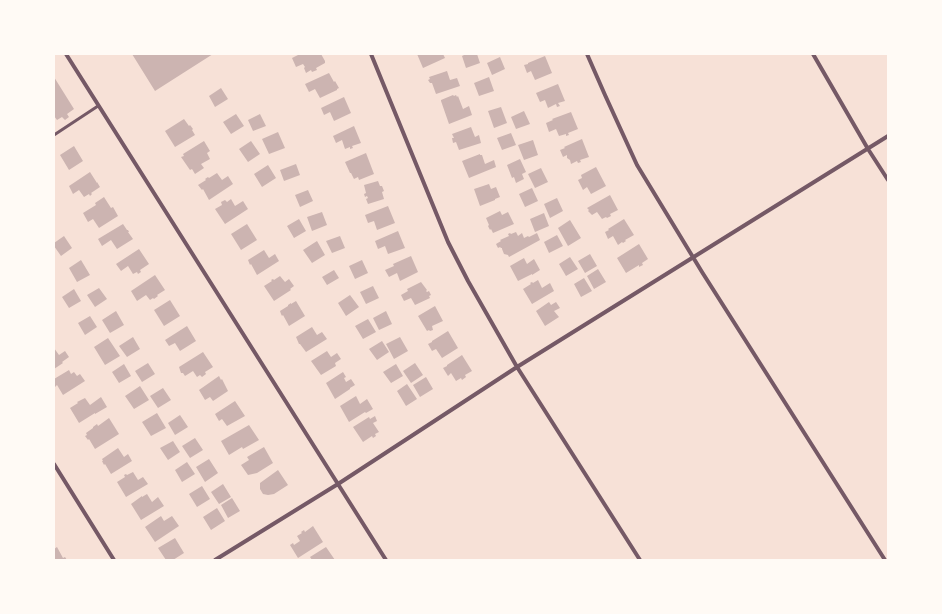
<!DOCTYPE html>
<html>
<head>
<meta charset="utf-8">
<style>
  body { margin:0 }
  #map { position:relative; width:942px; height:614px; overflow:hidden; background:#f7e1d7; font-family:"Libre Baskerville",serif }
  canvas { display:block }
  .frame { position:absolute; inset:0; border:55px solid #fffaf5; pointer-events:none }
</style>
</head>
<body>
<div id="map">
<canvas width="942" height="614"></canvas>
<div class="frame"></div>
</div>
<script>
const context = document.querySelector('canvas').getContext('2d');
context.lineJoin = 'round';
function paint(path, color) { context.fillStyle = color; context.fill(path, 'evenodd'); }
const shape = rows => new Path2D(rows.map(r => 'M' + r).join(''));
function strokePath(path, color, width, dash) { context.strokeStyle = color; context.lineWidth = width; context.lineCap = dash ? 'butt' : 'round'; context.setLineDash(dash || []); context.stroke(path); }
paint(shape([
  [132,54,213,54,155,91],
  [300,54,321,54,325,61,325,63,316,68,317,70,312,72,311,70,306,73,304,68,305,67,303,64,296,67,292,58],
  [417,54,443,54,445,58,423,68],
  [466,54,477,54,480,63,466,68,462,56],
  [545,56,552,73,535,80,531,71,527,73,524,65,528,64,528,63],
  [500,57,505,69,492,75,487,63],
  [447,71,450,80,457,78,460,86,436,94,432,83,430,83,428,80,430,79,429,77],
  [329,73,334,82,335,81,339,88,337,89,337,90,320,98,315,89,309,92,305,84],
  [54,77,74,109,67,114,69,117,65,120,62,117,57,120,54,116],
  [489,77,494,91,479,96,474,83],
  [558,84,565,101,558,103,560,106,557,107,556,104,548,108,545,100,540,102,536,93],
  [221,88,228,99,215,107,209,96],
  [453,95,454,96,456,95,457,97,458,96,463,109,469,106,472,115,449,124,441,101,441,100],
  [344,97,351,113,334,121,330,112,324,115,321,108],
  [501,107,507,123,494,128,488,111],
  [524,111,530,124,516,129,511,117],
  [571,112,578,129,568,133,569,135,566,136,566,134,559,136,556,129,549,132,546,123,553,120,552,119],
  [236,114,244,126,231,134,223,122],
  [260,114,266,126,253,131,248,120],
  [184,119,189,126,190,125,193,129,192,130,195,135,175,147,165,131],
  [354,126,361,143,352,146,353,148,350,149,350,147,345,149,342,140,336,143,333,136],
  [471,127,475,137,479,135,481,143,459,150,456,142,453,143,452,138,454,138,452,134],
  [278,132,285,148,269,154,262,139],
  [511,133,516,145,502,150,497,138],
  [582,139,589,157,580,160,581,162,578,163,577,161,571,164,570,160,567,158,567,155,563,157,560,150,565,148,564,147],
  [533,140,538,155,524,160,518,145],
  [204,141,210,151,207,153,210,159,201,164,204,168,195,174,192,169,190,170,181,157,184,156,183,154],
  [251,141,260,154,248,162,239,149],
  [74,146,83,161,69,170,60,155],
  [366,153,374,174,359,180,358,177,354,179,351,173,350,173,345,162],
  [480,154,480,155,482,155,485,164,494,160,496,167,469,178,462,161],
  [520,159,526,172,522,174,524,179,516,183,514,177,512,178,507,165],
  [296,164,300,175,284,181,280,170],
  [268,165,276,178,262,187,254,174],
  [596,167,606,186,591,194,587,187,583,190,578,180,582,178,581,175],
  [541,168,548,182,535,188,528,174],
  [90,172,97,183,97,182,100,187,91,193,92,194,90,196,89,194,84,197,79,190,73,194,69,186],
  [217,173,222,180,228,176,233,184,209,200,203,189,202,190,198,185,206,180,205,179,208,177,209,178],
  [378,181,380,186,382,186,384,191,382,192,384,199,368,204,366,199,368,198,367,196,365,197,364,194,366,193,364,185],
  [489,184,491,189,496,187,500,197,495,199,495,200,480,206,474,189],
  [532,188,538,201,525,207,519,194],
  [308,190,313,201,300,207,295,195],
  [610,195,618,210,610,214,611,216,607,218,606,217,602,219,597,212,592,215,588,211,589,210,587,208],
  [104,197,111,208,113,207,118,216,99,228,93,219,88,222,83,213,96,205,95,203],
  [557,198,563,211,550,218,544,204],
  [231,199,235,206,243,201,248,209,225,224,215,209,222,205,221,202,225,200,227,202],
  [388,206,395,223,377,230,374,221,368,223,365,215],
  [500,211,502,215,508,212,514,224,493,233,491,229,490,230,488,226,489,225,486,218],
  [322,212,327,225,312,231,307,217],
  [544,213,549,226,535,232,530,219],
  [299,219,306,231,294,238,287,226],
  [624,219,634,235,625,240,626,241,623,243,622,242,618,245,613,236,608,239,605,232,609,230,608,229],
  [570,220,581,238,568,246,558,228],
  [123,224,127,230,128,230,129,232,128,232,133,239,117,249,111,240,102,246,98,239],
  [247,224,257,240,241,250,231,234],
  [398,231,405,248,388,254,385,246,378,249,375,241],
  [516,232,518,236,522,233,524,238,528,236,529,237,537,233,540,240,509,257,508,255,504,254,502,249,502,248,501,248,500,247,498,248,496,244,501,241,500,240,509,236,508,234,510,233,511,234],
  [557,235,563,246,549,253,544,242],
  [64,236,72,248,61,256,54,246,54,243],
  [340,236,345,248,332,253,326,241],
  [317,241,325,255,312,263,303,250],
  [639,244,648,259,642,263,643,265,639,267,639,265,626,273,617,258],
  [139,249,149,264,140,270,141,272,138,274,137,272,133,274,128,266,121,271,116,264],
  [264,250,269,258,275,254,279,261,257,275,251,264,250,265,248,260],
  [590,254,597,266,585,273,578,261],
  [411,256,418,272,400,281,397,273,389,277,385,270,394,266,393,264],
  [570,257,578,269,566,276,559,264],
  [524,258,527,264,534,259,540,270,532,275,532,274,518,281,510,266],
  [81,260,90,275,77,282,69,268],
  [362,260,368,273,355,279,349,266],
  [598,269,606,282,594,289,587,276],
  [334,270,339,278,327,285,322,277],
  [155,275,165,290,157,295,158,296,154,299,153,298,150,300,146,295,137,301,131,291],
  [280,276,285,282,289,279,294,286,290,289,291,290,274,301,264,286,272,281,271,280,273,279,274,280],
  [584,278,592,291,581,297,574,284],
  [538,280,542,288,550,283,554,291,532,304,523,289,531,284,530,283,532,282,533,283],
  [421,282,427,290,426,291,427,292,429,291,431,295,429,296,430,298,415,305,411,298,404,301,401,295,408,291,407,289],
  [373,286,379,298,366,304,360,292],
  [99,288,107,299,95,307,87,295],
  [74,289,81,301,69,308,62,297],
  [350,295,359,307,346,316,338,303],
  [170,300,180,316,164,326,154,310],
  [296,301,305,316,289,326,283,315,282,316,281,314,280,311,288,306,288,305,291,303,291,304],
  [549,302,551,305,556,302,560,308,554,311,559,317,545,326,536,311],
  [435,306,443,321,432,326,433,330,430,331,429,330,427,331,418,316],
  [116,311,124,325,110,333,102,320],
  [386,311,392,324,379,330,373,318],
  [90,316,97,327,85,335,78,323],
  [368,319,376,332,363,339,355,326],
  [187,326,196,341,180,351,175,343,169,346,165,340],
  [312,327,317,335,322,332,327,339,306,352,300,344,299,344,296,337],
  [448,331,458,348,442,358,436,349,432,351,428,344,432,342,432,341],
  [133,337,140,349,127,357,119,346],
  [400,337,408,351,394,359,386,344],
  [108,338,120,356,105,365,94,347],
  [382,341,389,352,377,360,369,349],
  [54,348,59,355,65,351,69,357,62,362,63,363,54,369],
  [327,351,331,357,337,353,341,359,335,363,336,366,321,375,311,361],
  [203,352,213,367,205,372,206,374,202,377,200,375,197,377,193,371,185,376,183,373,181,373,179,367],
  [462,355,472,371,465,375,466,377,462,380,461,378,456,381,451,373,448,376,443,368,447,366,447,365],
  [148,363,155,374,142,382,135,371],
  [415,363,423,375,411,383,403,371],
  [124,364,131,376,119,383,112,372],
  [396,364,403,376,391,383,383,372],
  [69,370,71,374,74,372,77,376,80,374,85,381,63,395,57,385,55,387,54,386,54,379],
  [343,372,346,377,344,378,346,382,351,379,355,385,350,388,350,389,335,399,326,383],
  [219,376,221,380,222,379,228,391,213,401,210,397,205,400,199,390],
  [426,377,433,389,420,397,413,385],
  [407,384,417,399,406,406,397,391],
  [140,386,149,400,134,409,125,396],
  [163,388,171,400,158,408,150,396],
  [356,396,360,404,367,399,373,409,366,413,365,412,349,422,340,406],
  [101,397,107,407,95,414,95,413,79,423,70,408,78,403,77,402,85,398,90,405],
  [235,401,245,416,227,426,222,419,219,421,215,414],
  [157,413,166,428,151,436,142,422],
  [180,415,188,427,175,435,168,423],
  [375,416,377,421,373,423,379,432,375,434,376,436,373,438,372,436,363,442,353,427,369,417,370,419],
  [109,418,119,434,95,449,89,439,88,440,85,436,87,435,86,433,93,428,93,427,97,424,98,426],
  [249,425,259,440,243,449,242,447,229,455,221,441],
  [195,438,203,450,190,458,182,446],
  [173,441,180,452,168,460,160,448],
  [264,447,273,463,257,473,248,475,241,465,249,460,247,457],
  [118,448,124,457,128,454,132,461,111,474,105,464,104,465,102,461,103,461,102,459],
  [209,459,218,473,205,482,196,467],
  [187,462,195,474,182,482,175,470],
  [278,470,288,485,274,494,268,495,263,494,260,489,260,483],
  [133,472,138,480,143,477,148,484,126,497,117,482,125,477,124,475,126,474,127,475],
  [223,484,231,497,219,504,211,492],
  [202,486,210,499,197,507,189,494],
  [147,494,152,502,158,497,164,506,141,520,131,504,142,496,142,497],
  [232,498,240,511,228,518,221,505],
  [217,508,225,521,211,530,203,517],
  [161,516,164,521,172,516,179,526,155,542,145,527],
  [313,526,323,542,298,558,290,545,293,543,294,545,300,541,297,536,302,533,301,532,304,530,305,532],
  [175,538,184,553,173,560,166,560,158,548],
  [57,547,63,558,65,557,67,560,54,560,54,549],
  [326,547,335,560,312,560,310,557]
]), '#ccb4b1');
strokePath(shape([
  [54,135,98,106]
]), '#755966', 3);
strokePath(shape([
  [66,54,386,560],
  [371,54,448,242,468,281,517,367,640,560],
  [587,54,605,95,637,165,702,272,885,560],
  [813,54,868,149,888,180],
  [54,464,114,560],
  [215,560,338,484,517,367,888,136]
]), '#755966', 4);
</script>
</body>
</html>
